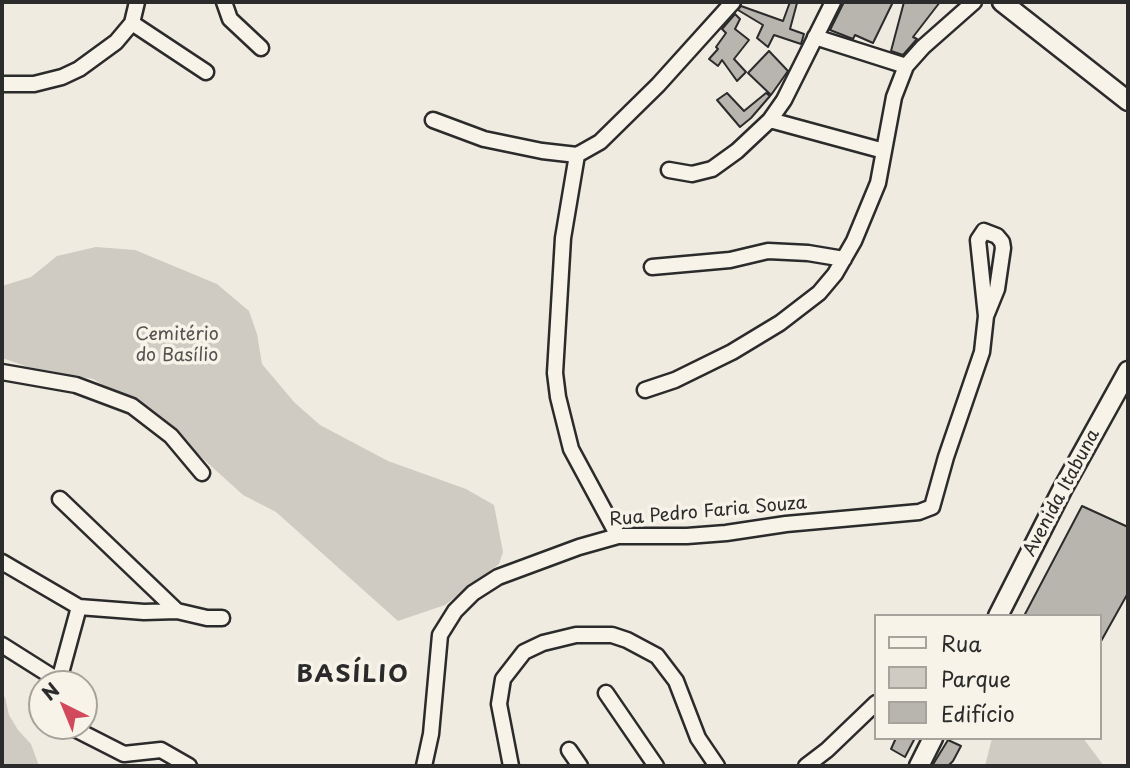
<!DOCTYPE html>
<html>
<head>
<meta charset="utf-8">
<style>
  body { margin:0 }
  #map { position:relative; width:1130px; height:768px; overflow:hidden; background:#efebe0; font-family:"Playpen Sans",sans-serif }
  canvas { display:block }
  .frame { position:absolute; inset:0; border:4px solid #2b2b2b; pointer-events:none }
  .legend { position:absolute; left:874px; top:614px; width:228px; height:126px; box-sizing:border-box; background:#f7f3e8; border:2px solid #a5a39c; margin:0; padding:9px 12px; list-style:none; font-size:21px; color:#2b2b2b }
  .legend li { display:flex; align-items:center; gap:14px; height:35px }
  .legend b { width:35px; border:2px solid #a5a39c }
  .north { position:absolute; left:28px; top:670px; width:70px; height:70px; box-sizing:border-box; background:#f7f3e8; border:2px solid #a5a39c; border-radius:50%; rotate:317deg; font-size:19px; font-weight:700; line-height:28px; text-align:center; color:#2b2b2b }
  .north::after { content:''; display:block; margin:auto; width:24px; height:32px; background:#d1495b; clip-path:polygon(50% 0,100% 100%,50% 72%,0 100%) }
</style>
</head>
<body>
<div id="map">
<canvas width="1130" height="768"></canvas>
<div class="frame"></div>
<ul class="legend">
<li><b style="height:9px;background:#f7f3e8"></b>Rua</li>
<li><b style="height:19px;background:#cfcbc2"></b>Parque</li>
<li><b style="height:19px;background:#b8b5ae"></b>Edifício</li>
</ul>
<div class="north">N</div>
</div>
<script>
const context = document.querySelector('canvas').getContext('2d');
context.lineJoin = 'round';
function paint(path, color) { context.fillStyle = color; context.fill(path, 'evenodd'); }
const shape = rows => new Path2D(rows.map(r => 'M' + r).join(''));
function strokePath(path, color, width, dash) { context.strokeStyle = color; context.lineWidth = width; context.lineCap = dash ? 'butt' : 'round'; context.setLineDash(dash || []); context.stroke(path); }
function write(font, color, halo, rows, align = 'center') {
  context.font = font + ' "Playpen Sans",sans-serif'; context.lineWidth = 7; context.setLineDash([]); context.textBaseline = 'middle'; context.strokeStyle = halo; context.fillStyle = color; for (const [text, x, y, turn = 0] of rows) {
    context.save(); context.translate(x, y); context.rotate((+turn || 0) * Math.PI / 180); context.textAlign = isNaN(turn) ? turn : align; if (halo) context.strokeText(text, 0, 0); context.fillText(text, 0, 0); context.restore();
  }
}
paint(shape([
  [96,247,135,250,217,284,249,311,257,334,262,364,294,402,320,425,388,461,466,489,494,505,503,552,499,564,445,605,398,621,276,512,243,495,157,417,93,379,28,367,2,358,2,286,31,277,57,256],
  [2,696,5,697,9,715,18,730,31,744,39,766,2,766],
  [992,738,1083,738,1104,766,985,766]
]), '#cfcbc2');
const building = shape([
  [790,2,797,3,790,29,804,34,801,44,774,35,768,47,757,38,763,25,738,10,741,6,783,21,790,2],
  [844,2,893,2,873,43,855,35,853,39,830,30,844,2],
  [904,2,940,2,913,37,917,39,903,55,891,51,904,2],
  [735,14,740,19,735,29,749,40,734,59,746,72,737,81,722,60,718,66,709,59,718,49,716,47,726,33,722,29,735,14],
  [769,51,788,71,771,95,748,73,769,51],
  [727,93,744,111,766,93,770,96,751,118,740,127,717,100,727,93],
  [1082,506,1128,527,1128,593,1100,643,1100,616,1024,616,1082,506],
  [896,738,915,738,905,757,891,749,896,738],
  [948,740,961,746,953,761,948,766,932,766,948,740]
]);
paint(building, '#b8b5ae');
strokePath(building, '#2b2b2b', 2);
const minor = shape([
  [224,2,230,19,261,48],
  [132,23,206,72],
  [815,37,906,66],
  [2,84,34,84,62,77,79,69,116,42,132,23,137,2],
  [433,120,484,139,542,151,577,155],
  [770,120,884,151],
  [669,170,692,174,712,169,737,151,770,120,784,100,833,2],
  [652,267,730,260,768,251,808,253,844,259],
  [2,372,76,385,132,406,171,436,202,473],
  [645,390,675,380,732,352,780,323,819,293,835,274,854,241,878,183,894,97,906,66,923,47,974,2],
  [60,499,177,611],
  [618,536,571,449,558,397,555,373,563,238,577,155,600,142,658,85,733,2],
  [2,562,79,607,144,612,177,611,207,618,222,618],
  [2,645,59,681],
  [58,684,79,607],
  [606,693,656,766],
  [69,726,124,754,161,750,189,766],
  [569,750,580,766],
  [424,766,431,734,440,635,455,611,473,593,498,577,579,547,618,536,687,536,726,533,786,524,919,512,932,507,946,457,982,352,986,316,978,240,984,231,997,236,1002,242,1003,248,997,289,986,316],
  [511,766,499,704,503,679,524,652,543,643,576,635,612,635,627,640,657,656,676,681,698,738,717,766],
  [806,766,827,750,876,703]
]);
const major = shape([
  [1002,2,1128,101],
  [998,616,1062,490,1128,371],
  [919,766,933,738]
]);
strokePath(minor, '#2b2b2b', 19);
strokePath(major, '#2b2b2b', 23);
strokePath(minor, '#f7f3e8', 14);
strokePath(major, '#f7f3e8', 18);
write('18px', '#545351', '#f7f3e8', [
  ["Cemitério",177,335],
  ["do Basílio",177,356]
]);
write('18px', '#2b2b2b', '#f7f3e8', [
  ["Avenida Itabuna",1062,493,-62],
  ["Rua Pedro Faria Souza",708,512,-5]
]);
context.letterSpacing = '2px';
write('bold 24px', '#2b2b2b', '#f7f3e8', [
  ["BASÍLIO",353,675]
]);
context.letterSpacing = '0px';
</script>
</body>
</html>
